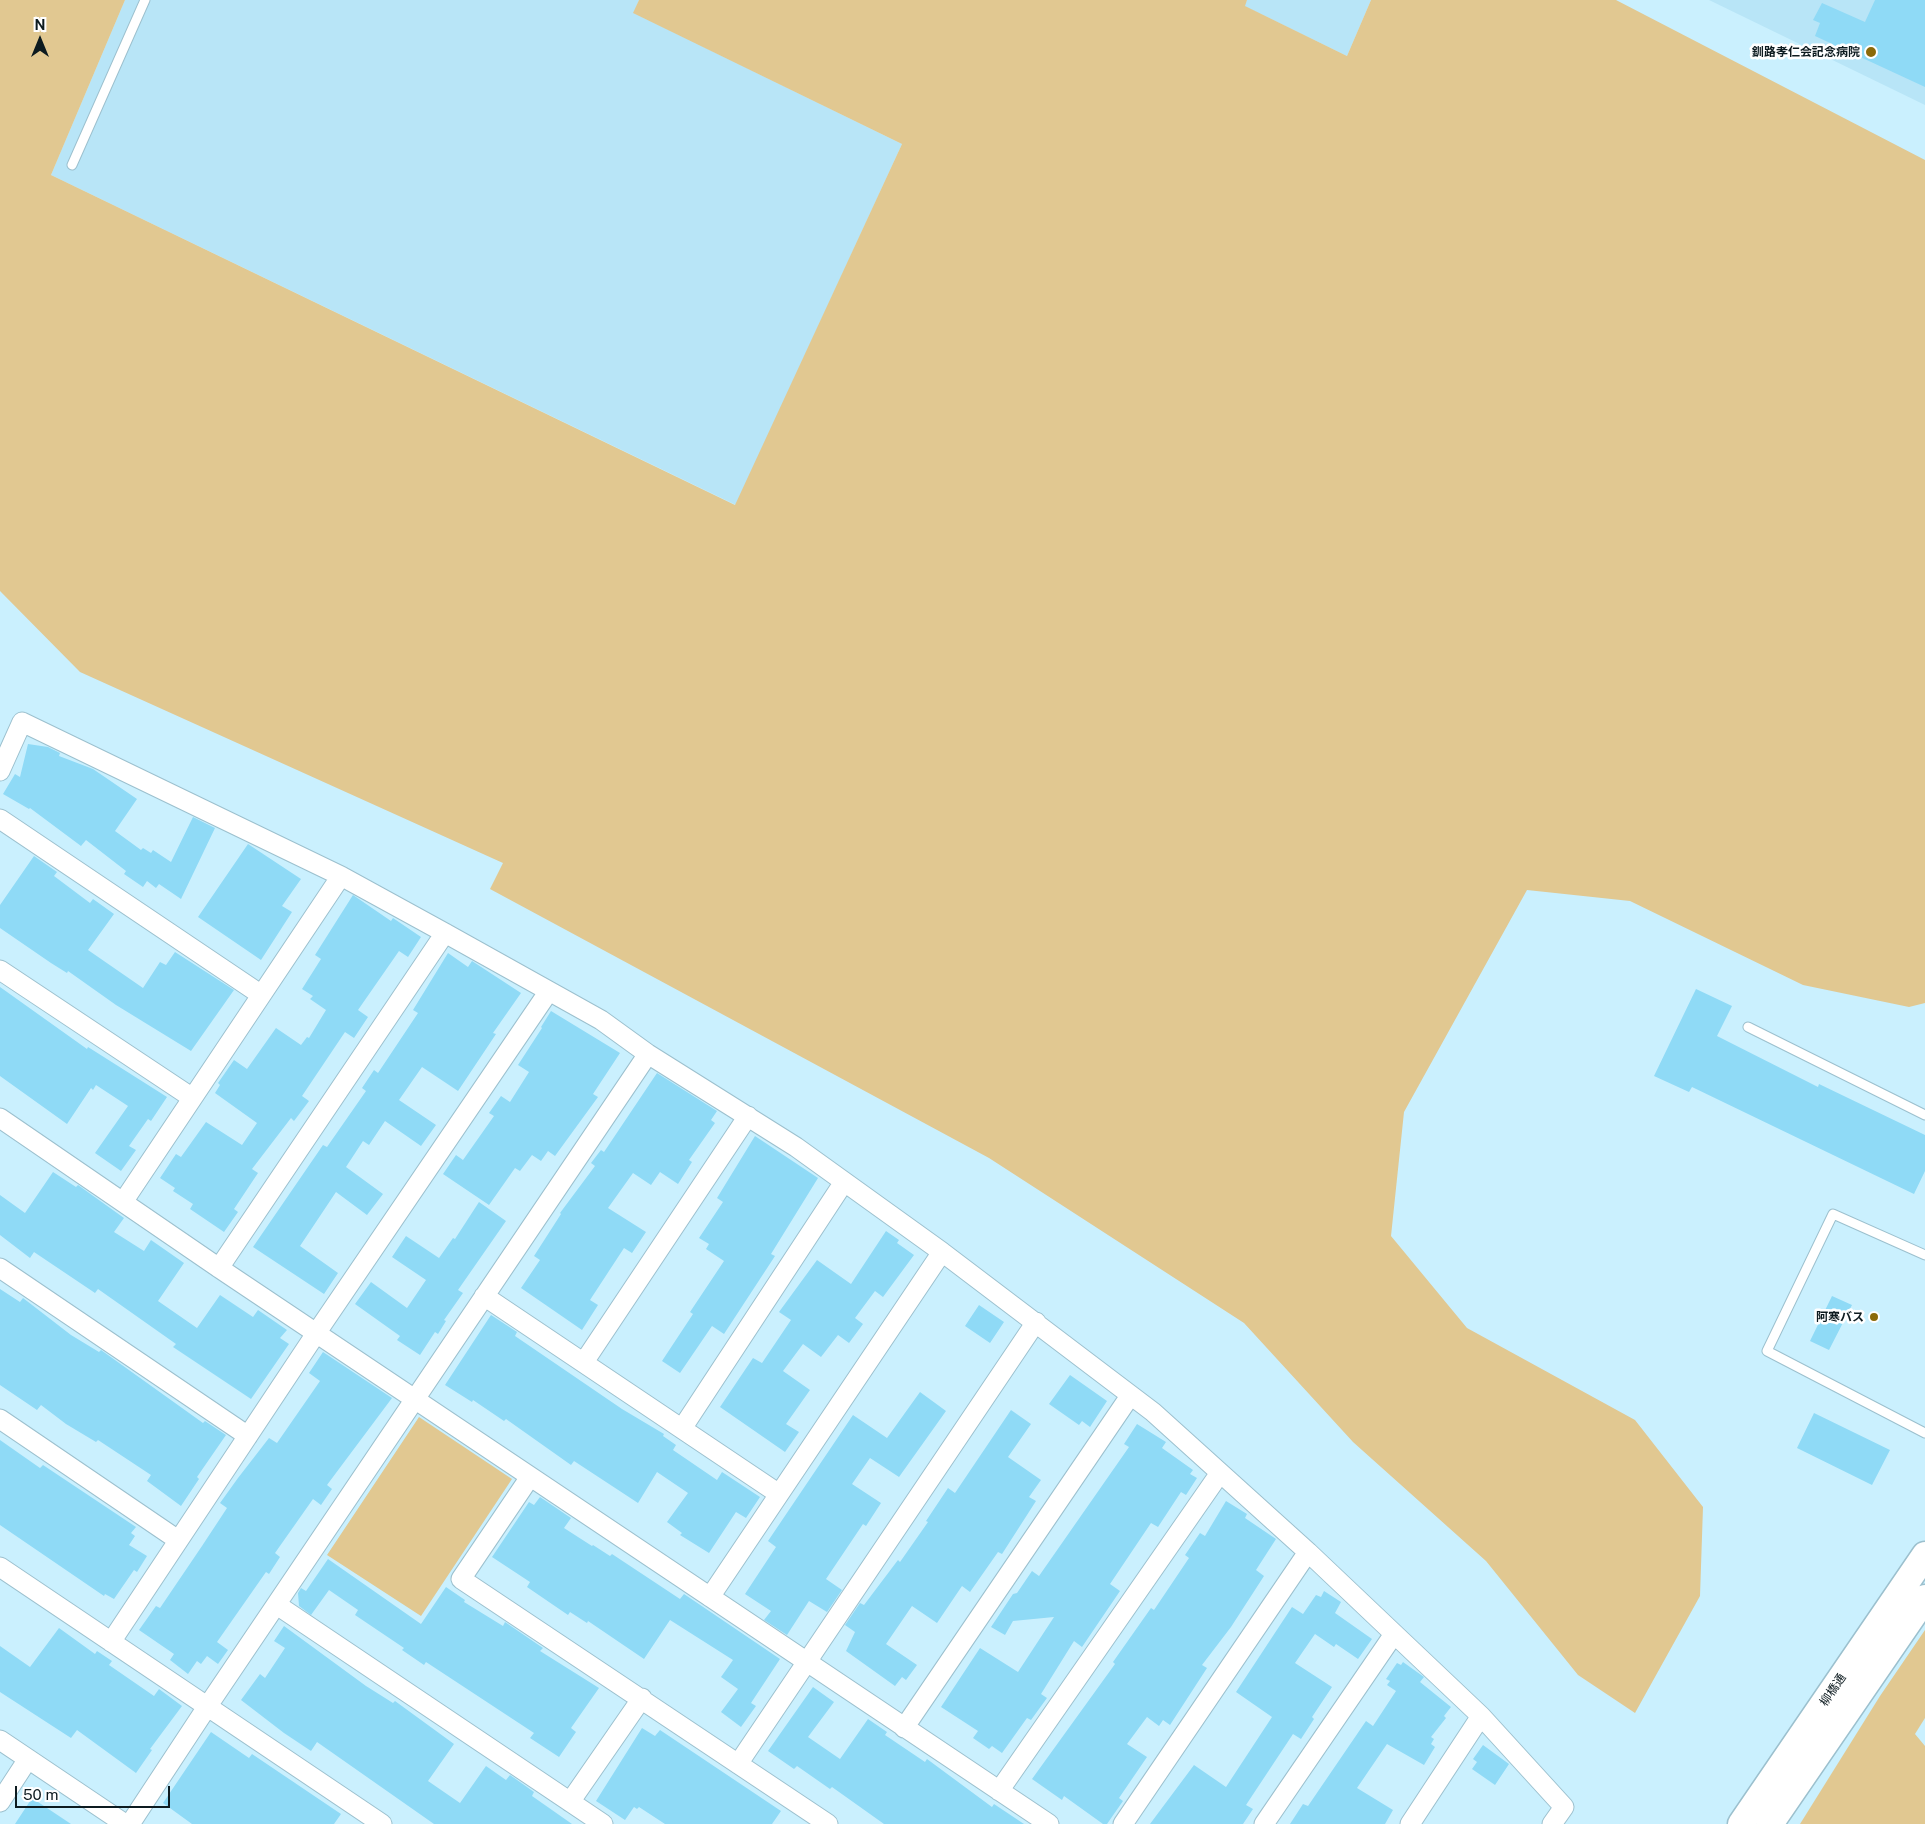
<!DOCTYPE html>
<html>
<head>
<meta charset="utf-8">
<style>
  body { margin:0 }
  #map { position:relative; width:1925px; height:1824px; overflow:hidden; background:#caf0fe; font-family:"Public Sans",sans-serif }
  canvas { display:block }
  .north { position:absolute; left:15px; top:15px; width:50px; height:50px; -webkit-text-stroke:4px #fff; paint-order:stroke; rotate:0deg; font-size:14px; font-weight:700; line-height:20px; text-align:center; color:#0d1b20 }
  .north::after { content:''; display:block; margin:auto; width:18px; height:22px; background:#0d1b20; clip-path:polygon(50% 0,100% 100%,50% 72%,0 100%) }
  .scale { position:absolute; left:15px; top:1786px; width:155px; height:22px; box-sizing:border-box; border:2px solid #0d1b20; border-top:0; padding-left:6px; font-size:15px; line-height:18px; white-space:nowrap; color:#0d1b20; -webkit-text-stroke:4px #fff; paint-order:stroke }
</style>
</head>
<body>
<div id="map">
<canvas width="1925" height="1824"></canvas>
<div class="north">N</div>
<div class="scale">50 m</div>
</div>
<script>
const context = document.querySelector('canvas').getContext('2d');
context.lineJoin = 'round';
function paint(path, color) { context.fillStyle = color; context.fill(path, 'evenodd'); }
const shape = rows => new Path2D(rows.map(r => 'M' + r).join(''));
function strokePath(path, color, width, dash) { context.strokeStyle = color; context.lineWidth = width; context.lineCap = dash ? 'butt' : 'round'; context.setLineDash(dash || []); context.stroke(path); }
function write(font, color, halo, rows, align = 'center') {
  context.font = font + ' "Public Sans","Noto Sans JP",sans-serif'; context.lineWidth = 5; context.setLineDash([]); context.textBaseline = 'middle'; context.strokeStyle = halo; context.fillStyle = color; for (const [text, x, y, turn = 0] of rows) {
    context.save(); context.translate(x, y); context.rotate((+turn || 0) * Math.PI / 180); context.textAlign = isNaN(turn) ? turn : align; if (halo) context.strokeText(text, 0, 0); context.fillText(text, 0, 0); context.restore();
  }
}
paint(shape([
  [125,0,639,0,634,13,902,144,736,505,51,175],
  [1247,0,1371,0,1347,56,1244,6],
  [1709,0,1925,0,1925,105]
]), '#b8e5f7');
paint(shape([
  [0,0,125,0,51,175,735,505,902,144,633,13,639,0,1247,0,1245,6,1347,56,1371,0,1616,0,1925,160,1925,1003,1909,1007,1803,985,1630,901,1527,890,1404,1112,1391,1236,1467,1328,1635,1420,1703,1507,1700,1596,1635,1713,1578,1675,1486,1561,1353,1442,1244,1323,989,1158,490,889,503,863,80,672,0,591],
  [419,1417,512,1479,421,1616,327,1555],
  [1925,1630,1925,1718,1915,1734,1925,1746,1925,1824,1800,1824,1880,1696]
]), '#e1c891');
paint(shape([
  [1875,0,1925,0,1925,87,1815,36,1820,23,1813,20,1822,3,1865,22],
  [28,744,48,747,60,753,59,756,93,769,137,799,115,831,141,850,143,848,151,853,153,850,171,862,193,817,215,828,181,899,159,884,156,888,147,881,143,887,124,874,126,871,86,840,81,846,30,808,29,809,3,794,15,774,20,777],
  [248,844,301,879,282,906,292,912,261,960,198,917],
  [34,856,57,872,54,876,90,903,93,899,114,914,88,950,143,988,160,962,166,965,175,952,234,990,191,1051,116,1005,68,971,67,973,51,963,0,928,0,905],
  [353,895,391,921,393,918,421,937,408,957,399,951,358,1010,368,1017,354,1038,345,1032,302,1096,309,1101,294,1121,291,1118,252,1169,258,1173,234,1209,238,1212,224,1232,190,1209,193,1204,173,1191,175,1188,160,1178,176,1154,181,1157,206,1122,242,1145,257,1123,215,1093,220,1085,218,1083,234,1060,247,1069,276,1028,301,1045,307,1037,309,1038,326,1010,310,999,313,996,302,989,321,959,315,955],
  [448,953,468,967,472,961,521,993,493,1033,496,1034,458,1091,422,1067,399,1100,436,1125,421,1146,385,1121,369,1145,363,1141,346,1167,383,1194,367,1215,336,1192,300,1246,338,1273,324,1294,253,1247,323,1145,327,1147,366,1091,362,1088,374,1070,378,1073,418,1013,413,1010],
  [0,987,87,1049,88,1047,167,1097,151,1121,148,1119,129,1146,136,1150,121,1171,95,1153,128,1106,96,1085,93,1090,91,1088,67,1124,0,1076],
  [1696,989,1732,1006,1717,1036,1818,1087,1819,1084,1925,1135,1925,1171,1914,1194,1692,1087,1689,1092,1654,1076],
  [551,1011,620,1053,593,1094,598,1097,555,1156,548,1151,541,1161,532,1155,520,1171,515,1168,489,1205,443,1174,456,1155,463,1160,494,1116,489,1113,501,1096,510,1102,529,1072,518,1065,542,1028,541,1027],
  [657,1073,717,1111,711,1120,715,1123,689,1160,692,1162,678,1184,660,1172,651,1185,633,1173,608,1208,646,1232,632,1253,624,1248,590,1300,598,1305,582,1330,521,1288,540,1260,534,1256,561,1214,560,1213,595,1166,591,1163,601,1150,604,1152],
  [755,1136,818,1178,771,1254,775,1256,724,1334,712,1326,680,1373,662,1361,693,1314,690,1312,724,1261,706,1249,709,1244,699,1238,723,1202,717,1198],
  [53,1172,76,1187,78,1185,124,1218,114,1232,144,1251,151,1240,184,1263,158,1301,197,1328,220,1295,253,1317,258,1310,287,1330,280,1338,289,1344,251,1399,173,1347,176,1344,98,1289,95,1293,34,1252,30,1258,0,1235,0,1195,25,1213],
  [479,1202,506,1221,458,1290,463,1293,444,1320,446,1321,438,1334,435,1332,420,1355,397,1340,400,1336,355,1304,371,1282,407,1308,426,1280,392,1257,406,1236,439,1258,453,1238,455,1239],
  [886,1231,899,1240,897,1243,914,1255,883,1297,875,1291,855,1318,863,1324,849,1343,838,1335,821,1357,803,1344,783,1371,810,1390,786,1424,799,1432,785,1452,720,1407,753,1358,762,1363,791,1320,779,1312,817,1260,851,1284],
  [0,1289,20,1302,23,1298,71,1335,99,1352,101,1350,203,1423,205,1421,226,1435,197,1477,199,1479,181,1506,147,1481,151,1475,98,1440,96,1442,66,1424,41,1405,37,1410,0,1385],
  [1832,1296,1852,1305,1829,1350,1810,1341],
  [979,1305,1004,1322,990,1343,965,1326],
  [491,1315,517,1332,515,1336,622,1409,664,1434,663,1436,676,1445,673,1450,717,1480,722,1472,760,1497,746,1518,736,1512,709,1553,680,1535,682,1533,667,1522,688,1493,657,1472,638,1503,574,1461,571,1465,506,1419,504,1421,473,1400,472,1402,445,1385],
  [323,1352,392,1398,327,1485,332,1489,321,1505,313,1499,275,1553,280,1557,269,1574,266,1572,217,1642,228,1650,218,1664,207,1656,201,1664,197,1661,188,1674,170,1660,174,1654,139,1630,156,1606,160,1608,202,1546,227,1508,220,1503,238,1478,269,1438,277,1443,320,1381,309,1373],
  [1070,1375,1107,1401,1090,1427,1082,1421,1079,1425,1049,1404],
  [920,1392,946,1411,899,1477,870,1458,852,1484,881,1503,866,1526,863,1524,826,1579,842,1590,827,1612,809,1601,787,1635,764,1620,771,1611,745,1594,776,1547,768,1541,853,1415,887,1438],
  [1011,1410,1031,1424,1008,1457,1041,1480,1029,1497,1036,1501,1002,1554,998,1552,970,1592,962,1586,937,1623,912,1606,886,1644,917,1665,906,1680,902,1677,895,1686,846,1651,855,1632,845,1625,860,1603,864,1605,898,1560,900,1562,928,1522,926,1521,948,1488,955,1493],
  [1814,1413,1890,1450,1872,1485,1797,1448],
  [1137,1424,1166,1442,1162,1448,1193,1470,1190,1474,1197,1478,1186,1495,1181,1492,1158,1527,1151,1523,1110,1584,1120,1591,1082,1647,1074,1641,1041,1694,1047,1698,1031,1720,1027,1718,1002,1753,992,1746,989,1749,973,1738,978,1731,941,1707,980,1648,1018,1672,1054,1617,1013,1621,1005,1635,991,1627,1013,1594,1017,1593,1032,1571,1039,1576,1129,1447,1124,1444],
  [0,1440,40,1468,43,1465,136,1527,131,1533,135,1536,129,1545,147,1556,137,1572,134,1570,114,1599,105,1594,104,1596,0,1525],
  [540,1497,571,1518,564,1528,592,1546,593,1545,610,1556,612,1554,680,1599,684,1594,780,1659,751,1703,756,1706,741,1727,721,1712,738,1689,721,1677,733,1660,670,1620,644,1659,588,1621,587,1623,570,1612,568,1615,527,1587,530,1582,492,1557,529,1502,534,1505],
  [1226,1501,1247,1514,1245,1518,1276,1539,1256,1570,1264,1576,1231,1627,1202,1665,1207,1668,1170,1725,1163,1720,1159,1726,1147,1717,1127,1744,1147,1757,1119,1798,1123,1801,1107,1824,1103,1824,1064,1796,1062,1800,1032,1779,1115,1664,1113,1662,1151,1608,1154,1610,1189,1558,1185,1555,1200,1533,1205,1536],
  [328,1559,421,1624,446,1587,465,1600,464,1602,503,1626,505,1622,543,1648,540,1651,599,1688,571,1728,576,1732,559,1757,530,1738,534,1733,426,1662,424,1665,402,1650,404,1648,355,1615,358,1610,329,1590,311,1615,299,1606,298,1593,301,1588,306,1591],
  [1324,1591,1341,1602,1335,1613,1372,1639,1358,1659,1336,1644,1334,1647,1315,1634,1295,1663,1332,1687,1312,1717,1314,1719,1301,1739,1293,1734,1246,1805,1253,1809,1243,1824,1150,1824,1194,1765,1226,1787,1272,1717,1236,1692,1292,1607,1303,1614,1316,1595,1321,1597],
  [284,1626,366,1686,393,1703,395,1701,454,1744,428,1781,460,1803,486,1766,506,1780,510,1775,534,1792,532,1796,572,1824,434,1824,317,1742,311,1751,284,1733,241,1700,260,1674,265,1678,285,1648,274,1641],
  [59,1628,95,1654,97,1651,112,1661,109,1665,154,1696,159,1689,182,1706,150,1749,152,1750,136,1773,77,1730,71,1738,0,1692,0,1646,30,1667],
  [1403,1662,1424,1677,1420,1682,1451,1707,1444,1716,1446,1718,1431,1737,1434,1739,1431,1744,1435,1747,1424,1765,1387,1744,1357,1788,1393,1810,1385,1824,1290,1824,1303,1804,1308,1806,1366,1721,1373,1726,1396,1691,1387,1685,1390,1681,1386,1679,1397,1663,1401,1665],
  [813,1687,834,1702,808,1737,840,1759,868,1719,887,1732,885,1735,925,1762,927,1759,992,1807,994,1804,1024,1824,884,1824,832,1787,830,1789,797,1766,794,1769,768,1751],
  [642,1728,655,1736,660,1730,781,1811,772,1824,665,1824,639,1807,637,1809,634,1807,625,1820,596,1801],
  [211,1732,249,1758,252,1754,341,1814,334,1824,192,1824,163,1803],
  [1483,1745,1509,1764,1495,1785,1472,1769,1477,1762,1473,1759],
  [32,1798,71,1824,15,1824]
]), '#8fdaf6');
const lane = shape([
  [72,165,145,0],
  [1748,1027,1925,1115],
  [1925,1255,1833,1214,1767,1351,1925,1433]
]);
const street = shape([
  [0,771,22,722,341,876,445,933,601,1020,648,1054,796,1147,942,1252,1153,1412,1308,1552,1481,1716,1564,1807,1552,1824],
  [0,819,260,994],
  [0,970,191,1097],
  [0,1118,219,1268,1049,1824],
  [123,1202,341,876],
  [0,1268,248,1436],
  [219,1268,445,933],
  [484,1296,779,1494],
  [584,1362,748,1116],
  [0,1419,178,1540],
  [683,1427,844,1182],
  [530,1477,461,1579,828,1824],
  [0,1567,382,1824],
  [710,1597,942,1252],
  [277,1605,603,1824],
  [111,1642,317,1332,549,991],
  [904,1728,1130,1396],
  [0,1740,125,1824],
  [738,1764,1036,1322],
  [999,1791,1220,1473],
  [0,1802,28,1759],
  [570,1802,642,1698],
  [130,1824,207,1707,648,1054],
  [1123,1824,1308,1552],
  [1264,1824,1394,1634],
  [1410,1824,1481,1716]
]);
const secondary = shape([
  [1741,1824,1925,1555],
  [1770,1824,1925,1598]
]);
strokePath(lane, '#9cc0ce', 11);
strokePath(street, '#9cc0ce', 21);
strokePath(secondary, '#9cc0ce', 29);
strokePath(lane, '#fff', 9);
strokePath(street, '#fff', 19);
strokePath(secondary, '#fff', 26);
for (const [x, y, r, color] of [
  [1871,52,6,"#8b6a0a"],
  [1874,1317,5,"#8b6a0a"]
]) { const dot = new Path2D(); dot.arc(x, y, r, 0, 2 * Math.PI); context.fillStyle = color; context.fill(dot); strokePath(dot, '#fff', 2); }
write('bold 12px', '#0d1b20', '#fff', [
  ["釧路孝仁会記念病院",1860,52],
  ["阿寒バス",1864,1317]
], 'right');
write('12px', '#0d1b20', '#fff', [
  ["柳橋通",1833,1690,-56]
]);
</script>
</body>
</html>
